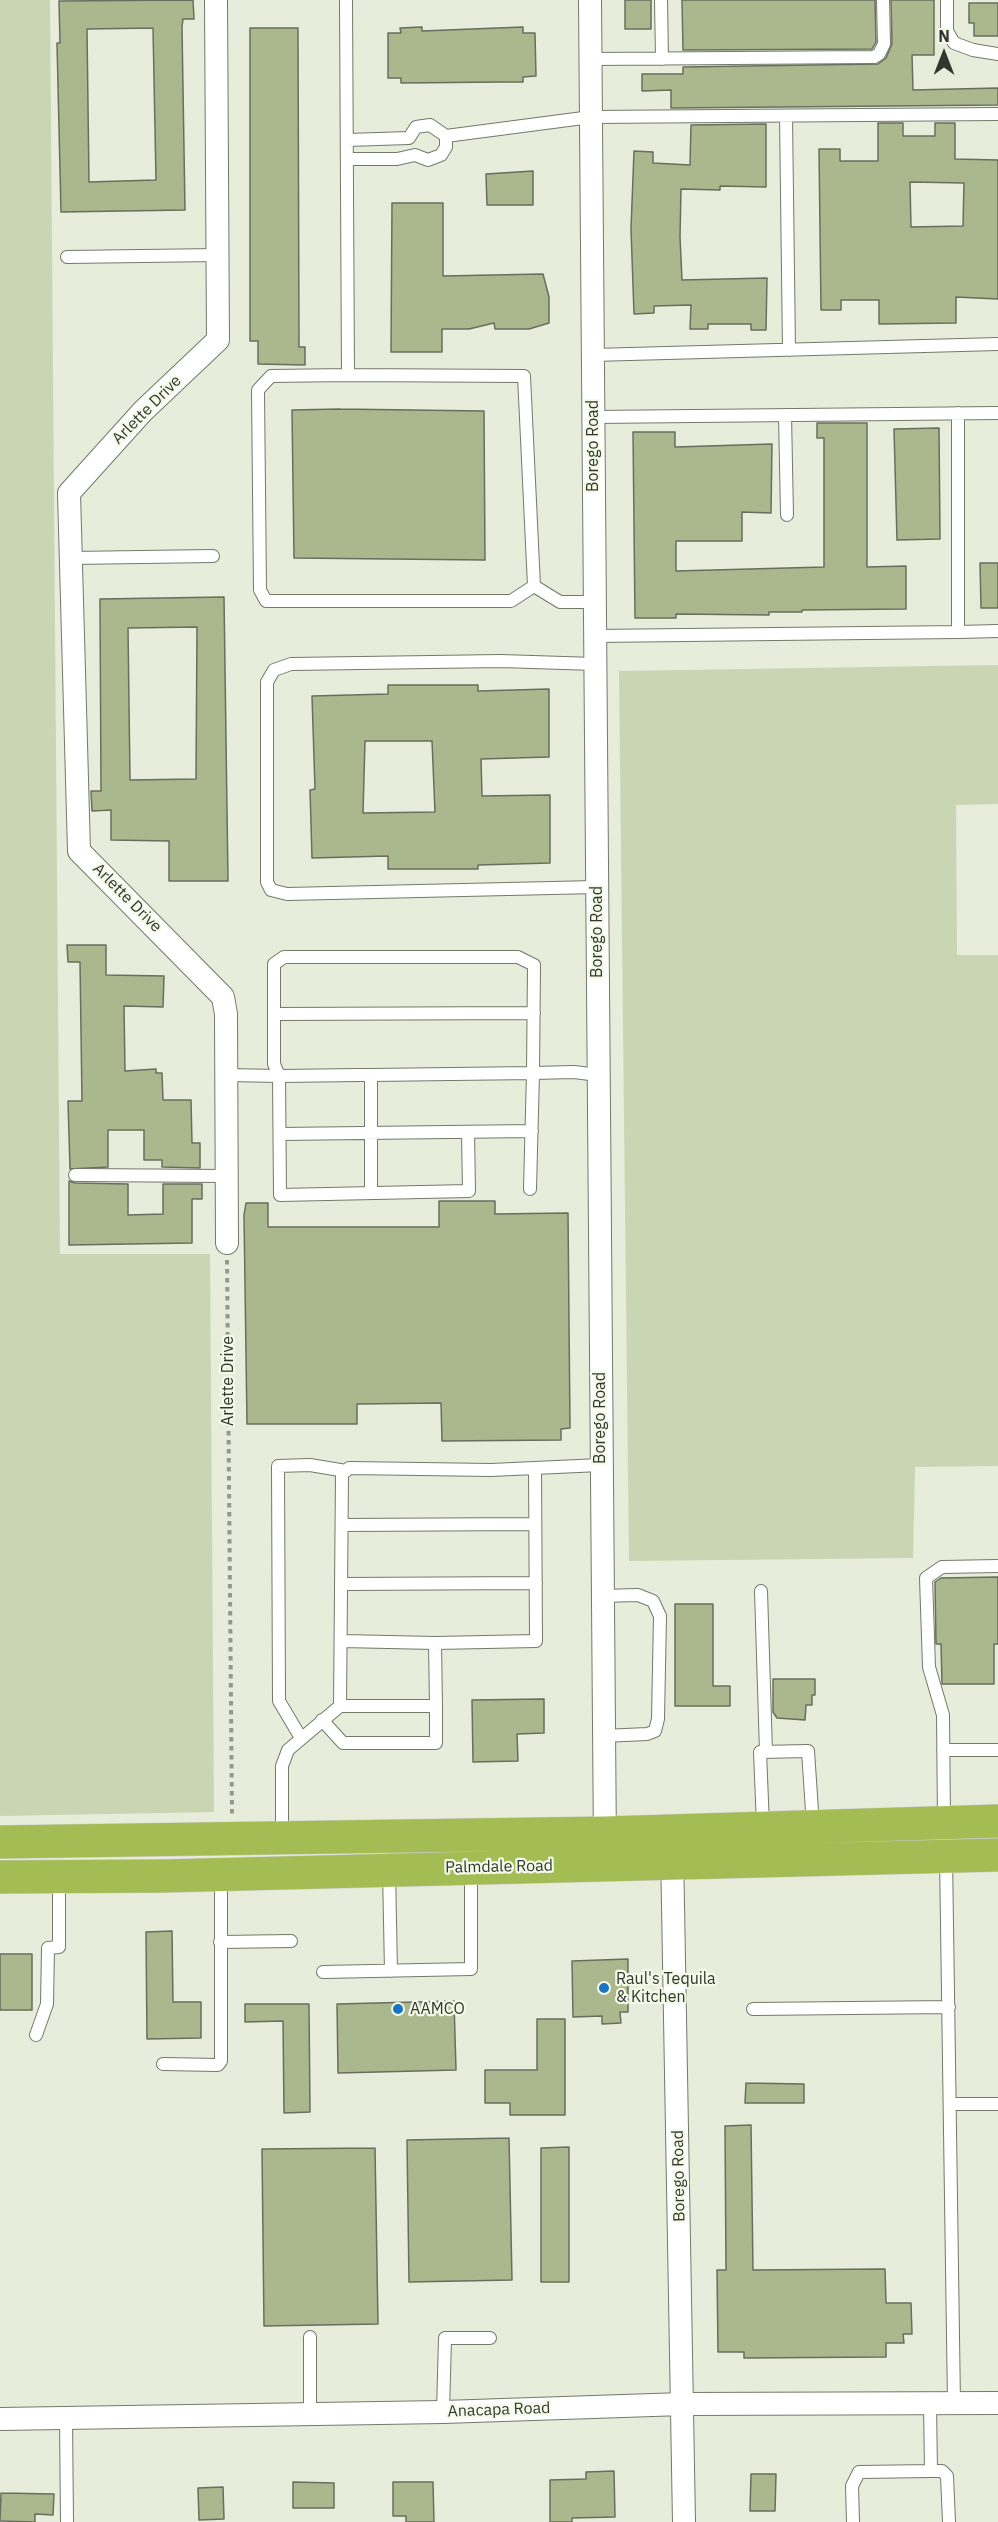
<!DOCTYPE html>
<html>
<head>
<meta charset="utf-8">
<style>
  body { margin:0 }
  #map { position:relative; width:998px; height:2522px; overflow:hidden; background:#e7ecdb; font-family:"IBM Plex Sans",sans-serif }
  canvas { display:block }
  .north { position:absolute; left:914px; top:24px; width:60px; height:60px; -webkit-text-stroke:4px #f4fae8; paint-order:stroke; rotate:0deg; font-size:16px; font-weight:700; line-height:24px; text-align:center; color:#33362f }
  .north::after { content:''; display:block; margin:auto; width:21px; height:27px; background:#33362f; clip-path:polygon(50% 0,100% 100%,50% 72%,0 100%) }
</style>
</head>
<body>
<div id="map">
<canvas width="998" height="2522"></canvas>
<div class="north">N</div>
</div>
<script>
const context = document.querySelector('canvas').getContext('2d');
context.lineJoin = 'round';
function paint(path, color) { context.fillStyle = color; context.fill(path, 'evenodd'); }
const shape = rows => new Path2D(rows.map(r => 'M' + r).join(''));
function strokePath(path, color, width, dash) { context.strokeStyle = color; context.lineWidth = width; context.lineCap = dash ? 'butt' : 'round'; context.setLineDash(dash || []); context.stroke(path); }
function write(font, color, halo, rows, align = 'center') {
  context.font = font + ' "IBM Plex Sans",sans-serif'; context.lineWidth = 4.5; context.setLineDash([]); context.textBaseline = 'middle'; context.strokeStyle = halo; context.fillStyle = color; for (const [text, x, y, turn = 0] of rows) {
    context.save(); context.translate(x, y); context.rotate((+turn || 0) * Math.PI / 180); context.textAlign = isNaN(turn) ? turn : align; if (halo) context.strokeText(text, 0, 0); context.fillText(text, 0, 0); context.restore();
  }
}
paint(shape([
  [0,0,50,0,60,1254,210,1254,214,1812,0,1816],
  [998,665,998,804,956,805,957,955,998,955,998,1466,915,1467,913,1558,629,1561,619,671]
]), '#cad5b3');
const building = shape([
  [193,0,194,19,183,19,182,27,185,210,61,212,57,43,60,43,59,1,193,0],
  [153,28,156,180,89,182,87,29,153,28],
  [625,0,651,0,651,29,625,29,625,0],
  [682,0,875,0,876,42,872,49,683,50,682,0],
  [891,0,934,0,934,55,912,55,913,90,998,88,998,105,671,108,671,90,642,91,642,74,683,74,683,67,878,64,886,58,892,44,891,0],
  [969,3,998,3,998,36,974,36,974,23,969,23,969,3],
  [422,27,422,31,523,27,523,33,535,33,536,76,523,77,523,82,502,82,401,83,401,78,388,78,388,33,401,33,400,28,422,27],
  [250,28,298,28,299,347,305,347,305,365,258,364,258,341,250,341,250,28],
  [878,123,903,123,903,136,935,136,935,123,955,123,955,159,998,160,998,299,956,297,956,323,879,324,879,300,841,300,841,310,821,310,819,149,840,149,840,161,878,161,878,123],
  [910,182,964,183,963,226,911,227,910,182],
  [766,124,766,187,720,186,720,190,681,189,680,237,682,280,767,278,766,330,751,330,751,324,708,324,708,329,690,329,691,305,654,306,654,313,634,314,631,229,634,151,653,152,653,163,690,165,691,125,766,124],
  [533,171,533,205,487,205,486,174,533,171],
  [392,203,443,203,443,276,543,274,549,297,549,323,529,329,495,329,494,323,469,329,442,329,442,352,391,352,392,203],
  [340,409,484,411,485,560,294,558,292,410,340,409],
  [817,423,867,423,867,567,906,566,906,609,802,610,802,612,769,612,769,615,676,614,676,618,635,618,633,432,675,432,675,447,772,444,771,513,742,512,742,541,676,541,676,571,824,567,824,438,817,438,817,423],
  [939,428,940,539,897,540,894,429,939,428],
  [980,563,998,563,998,608,981,608,980,563],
  [224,597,228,881,169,881,169,841,111,840,111,810,92,811,91,791,101,791,100,599,224,597],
  [197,627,196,779,130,780,128,628,197,627],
  [388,685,478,685,478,691,549,689,549,757,481,759,482,796,550,795,550,863,478,865,478,869,388,869,388,856,312,858,310,790,315,789,312,696,388,694,388,685],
  [365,741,432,741,435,812,363,813,365,741],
  [67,945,106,945,106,975,164,976,163,1007,124,1006,125,1071,156,1069,156,1073,162,1073,163,1100,191,1100,192,1143,200,1143,200,1168,162,1167,162,1160,144,1160,144,1130,108,1130,108,1167,70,1169,68,1101,82,1101,80,962,68,962,67,945],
  [69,1181,75,1183,128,1184,128,1215,163,1214,163,1184,202,1184,202,1199,192,1199,192,1243,69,1245,69,1181],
  [439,1201,495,1201,495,1214,568,1213,570,1428,561,1429,561,1440,442,1441,441,1403,357,1404,357,1424,247,1424,244,1215,246,1203,268,1203,268,1227,439,1227,439,1201],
  [998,1577,998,1644,994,1644,994,1684,942,1684,941,1644,936,1644,935,1582,941,1578,998,1577],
  [675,1604,713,1604,713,1686,730,1686,730,1706,675,1706,675,1604],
  [773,1679,815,1679,815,1695,812,1695,812,1705,806,1705,805,1720,777,1718,773,1712,773,1679],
  [544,1699,544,1733,517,1734,518,1761,473,1762,472,1700,544,1699],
  [172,1931,173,2002,201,2002,201,2038,147,2039,146,1932,172,1931],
  [0,1954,32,1954,32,2010,0,2010,0,1954],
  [628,1959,628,2012,620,2012,621,2023,602,2024,602,2016,573,2017,572,1961,628,1959],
  [454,2001,456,2070,338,2073,337,2004,454,2001],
  [245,2004,309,2004,310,2112,284,2113,283,2021,245,2022,245,2004],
  [537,2019,565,2019,565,2115,510,2115,510,2103,485,2103,485,2070,537,2070,537,2019],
  [746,2083,804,2084,804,2103,745,2103,746,2083],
  [751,2125,753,2270,885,2269,886,2303,911,2303,912,2334,903,2334,904,2343,886,2343,886,2357,744,2358,744,2352,718,2352,717,2270,726,2270,725,2126,751,2125],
  [509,2138,512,2280,409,2282,407,2140,509,2138],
  [569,2147,569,2282,541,2282,541,2148,569,2147],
  [375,2148,378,2324,264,2326,262,2149,375,2148],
  [614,2471,615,2517,572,2518,572,2522,550,2522,550,2480,586,2479,586,2472,614,2471],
  [751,2474,776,2474,775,2511,750,2511,751,2474],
  [293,2482,334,2483,334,2508,293,2508,293,2482],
  [393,2482,433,2482,434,2522,406,2522,406,2516,393,2516,393,2482],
  [223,2487,224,2519,199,2520,198,2488,223,2487],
  [1,2493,54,2494,53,2515,35,2514,35,2522,0,2521,1,2493]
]);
paint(building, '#abb88d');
strokePath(building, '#696e5f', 1.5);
const service = shape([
  [346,0,348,375,524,376,534,586,511,601,266,601,260,590,258,390,271,376,348,375],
  [661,0,662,59],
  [947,0,947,31,954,43,973,50,998,54],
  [591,59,874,57,879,54,884,44,883,0],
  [786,116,789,350],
  [446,136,591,117,998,114],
  [347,140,409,138,416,127,430,125,446,136,446,147,441,155,428,160,415,155,397,159,347,159],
  [67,257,218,255],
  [593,355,998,344],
  [958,413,958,632,998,631],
  [785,415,787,515],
  [593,417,998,413],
  [71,558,213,556],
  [534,586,560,602,594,602],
  [595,636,958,632],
  [595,664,501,661,291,664,274,670,267,682,267,882,271,890,287,894,596,887],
  [274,1014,534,1013],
  [227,1075,279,1076,280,1195,469,1191,468,1132],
  [371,1075,371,1193],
  [280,1134,532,1131],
  [75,1175,227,1176],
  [530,1189,533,1073,534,965,518,957,284,957,274,964,274,1064,279,1076,359,1075,371,1075,533,1073,574,1072,598,1075],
  [342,1525,535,1524],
  [342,1584,536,1583],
  [761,1591,766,1752],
  [601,1596,638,1595,653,1601,660,1616,658,1719,655,1731,647,1734,603,1736],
  [342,1641,435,1643],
  [340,1706,436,1706,435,1643,536,1641,535,1468],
  [322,1720,343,1743,436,1743,436,1706],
  [301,1738,279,1701,278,1466,310,1465,346,1471],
  [943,1750,998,1750],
  [944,1822,943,1715,929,1667,926,1578,942,1567,998,1566],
  [763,1826,760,1752,808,1751,813,1826],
  [282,1835,282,1766,288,1750,340,1706,342,1474,349,1468,491,1470,600,1465],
  [946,1856,954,2404],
  [389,1871,391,1971],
  [220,1942,291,1941],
  [323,1972,471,1969,471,1870],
  [753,2009,949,2007],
  [36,2035,47,2004,48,1948,59,1947,59,1878],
  [163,2064,218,2065,221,2061,221,1876],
  [951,2104,998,2104],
  [930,2404,931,2471],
  [443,2412,445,2338,490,2338],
  [310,2414,310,2337],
  [66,2418,67,2522],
  [853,2522,852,2486,859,2472,931,2471,942,2471,947,2476,949,2522]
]);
const minor = shape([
  [216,0,218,340,143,411,69,493,79,851,223,997,226,1014,227,1243],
  [590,0,605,1846],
  [672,1849,684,2522],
  [0,2419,443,2412,683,2404,998,2403]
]);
const trunk = shape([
  [0,1842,605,1833,998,1821],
  [0,1877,164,1876,998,1855]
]);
strokePath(service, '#74796a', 14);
strokePath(minor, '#74796a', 24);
strokePath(trunk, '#cecfcd', 34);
strokePath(shape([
  [227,1260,232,1814]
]), '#95998c', 4, [4.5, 4.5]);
strokePath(service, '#fff', 12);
strokePath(minor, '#fff', 22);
strokePath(trunk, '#a4bc54', 33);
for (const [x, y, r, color] of [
  [604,1988,6,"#1974c1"],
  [398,2009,6,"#1974c1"]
]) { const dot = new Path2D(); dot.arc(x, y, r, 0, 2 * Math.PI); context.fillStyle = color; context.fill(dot); strokePath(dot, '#f4fae8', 2); }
write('16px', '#33362f', '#f4fae8', [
  ["Arlette Drive",147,410,-45],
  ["Borego Road",593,446,-90],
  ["Arlette Drive",127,898,45],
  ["Borego Road",597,932,-90],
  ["Arlette Drive",228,1381,-90],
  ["Borego Road",600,1418,-90],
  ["Palmdale Road",499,1867,-1],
  ["Borego Road",679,2176,-91],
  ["Anacapa Road",499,2410,-2]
]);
write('16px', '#33362f', '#f4fae8', [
  ["Raul's Tequila",616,1979],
  ["& Kitchen",616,1997],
  ["AAMCO",410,2009]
], 'left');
</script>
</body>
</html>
